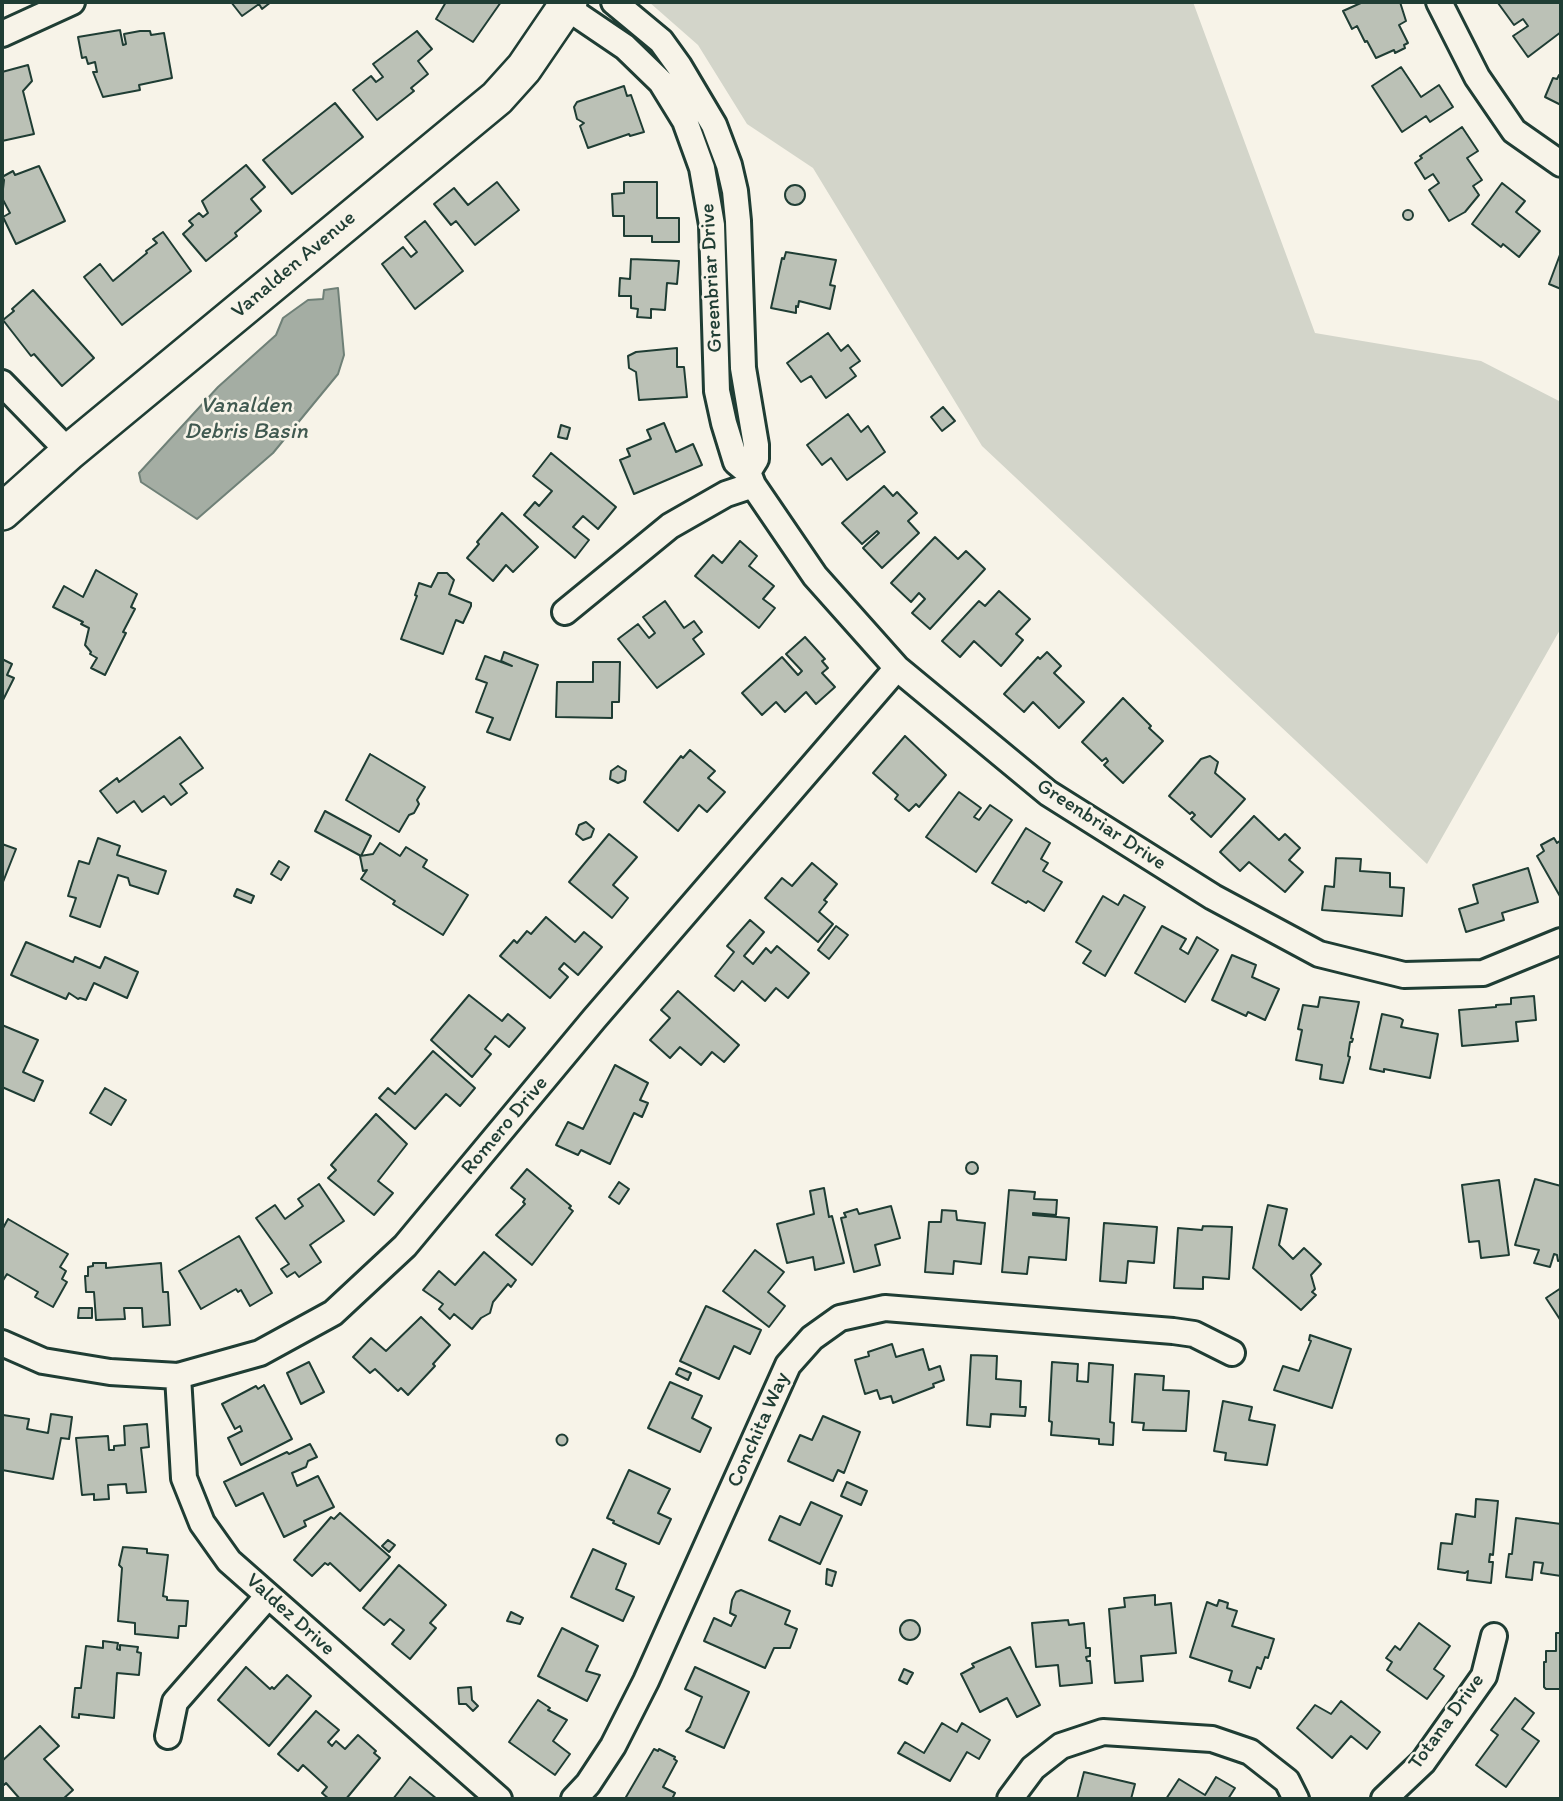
<!DOCTYPE html>
<html>
<head>
<meta charset="utf-8">
<style>
  body { margin:0 }
  #map { position:relative; width:1563px; height:1801px; overflow:hidden; background:#f7f3e8; font-family:Itim,sans-serif }
  canvas { display:block }
  .frame { position:absolute; inset:0; border:4px solid #1f3d34; pointer-events:none }
</style>
</head>
<body>
<div id="map">
<canvas width="1563" height="1801"></canvas>
<div class="frame"></div>
</div>
<script>
const context = document.querySelector('canvas').getContext('2d');
context.lineJoin = 'round';
function paint(path, color) { context.fillStyle = color; context.fill(path, 'evenodd'); }
const shape = rows => new Path2D(rows.map(r => 'M' + r).join(''));
function strokePath(path, color, width, dash) { context.strokeStyle = color; context.lineWidth = width; context.lineCap = dash ? 'butt' : 'round'; context.setLineDash(dash || []); context.stroke(path); }
function write(font, color, halo, rows, align = 'center') {
  context.font = font + ' Itim,sans-serif'; context.lineWidth = 5; context.setLineDash([]); context.textBaseline = 'middle'; context.strokeStyle = halo; context.fillStyle = color; for (const [text, x, y, turn = 0] of rows) {
    context.save(); context.translate(x, y); context.rotate((+turn || 0) * Math.PI / 180); context.textAlign = isNaN(turn) ? turn : align; if (halo) context.strokeText(text, 0, 0); context.fillText(text, 0, 0); context.restore();
  }
}
paint(shape([
  [649,2,1193,2,1315,333,1481,361,1561,402,1561,628,1427,864,982,446,813,168,747,124,698,45]
]), '#d3d5ca');
const water = shape([
  [338,288,344,355,338,374,273,453,197,519,141,482,139,473,218,387,276,335,283,318,308,300,323,299,324,290,338,288]
]);
paint(water, '#a4ada3');
strokePath(water, '#6f8077', 2);
const building = shape([
  [231,2,271,2,262,9,259,4,242,16,231,2],
  [446,2,501,2,473,42,436,19,446,2],
  [1363,2,1400,2,1406,21,1399,25,1408,43,1404,45,1405,48,1395,53,1394,50,1376,58,1367,41,1365,42,1357,26,1352,29,1343,11,1363,2],
  [1500,2,1561,2,1561,32,1528,57,1513,36,1528,26,1523,19,1514,25,1498,3,1500,2],
  [120,30,123,45,126,44,124,34,140,31,150,31,151,35,164,33,172,78,139,85,140,90,103,97,93,72,97,72,95,62,88,64,86,57,82,58,78,37,120,30],
  [417,31,432,49,418,61,428,74,411,88,414,91,377,120,353,90,371,76,376,82,383,77,373,64,417,31],
  [28,65,32,81,23,91,34,134,2,141,2,72,28,65],
  [1401,67,1421,97,1439,85,1453,107,1430,122,1426,116,1402,132,1372,86,1401,67],
  [1559,75,1561,76,1561,105,1545,97,1553,78,1557,79,1559,75],
  [624,86,627,96,631,95,644,132,630,136,629,134,588,148,580,126,584,123,577,119,574,107,577,102,624,86],
  [335,103,363,137,292,194,263,160,335,103],
  [1462,127,1478,151,1467,158,1482,180,1473,186,1479,195,1465,212,1449,221,1429,190,1439,183,1433,174,1425,179,1415,163,1422,158,1420,156,1462,127],
  [246,165,265,187,251,199,261,211,235,233,237,236,206,261,183,234,193,225,189,221,199,213,203,217,208,213,202,201,246,165],
  [39,166,65,221,16,244,3,217,10,213,2,198,4,180,2,177,13,171,15,175,39,166],
  [497,182,519,210,475,245,456,221,451,225,434,204,454,188,468,205,497,182],
  [624,182,657,182,657,218,679,218,679,242,652,242,652,236,624,236,624,216,613,216,612,194,624,193,624,182],
  [1502,183,1525,201,1516,212,1540,231,1519,257,1503,244,1501,247,1472,224,1502,183],
  '785 195a10 10 0 1 1 20 0a10 10 0 1 1-20 0Z',
  '1403 215a5 5 0 1 1 10 0a5 5 0 1 1-10 0Z',
  [425,221,463,271,415,309,382,264,403,247,411,257,417,252,405,237,425,221],
  [163,232,191,271,122,325,84,277,100,264,113,281,147,253,146,251,157,243,153,239,163,232],
  [786,252,836,260,830,285,835,286,830,309,799,301,798,307,796,306,796,313,771,308,782,258,784,259,786,252],
  [1561,252,1561,289,1549,284,1561,252],
  [631,259,679,261,677,284,667,283,665,310,651,309,651,318,637,317,638,309,631,308,631,296,619,296,620,278,630,279,631,259],
  [33,290,94,358,62,386,34,354,31,356,3,320,14,311,12,309,33,290],
  [828,333,841,351,848,345,860,361,850,368,856,376,826,398,811,376,801,382,787,363,828,333],
  [677,348,677,367,684,367,687,397,639,400,636,372,629,368,628,356,636,352,677,348],
  [943,407,955,421,942,431,931,417,943,407],
  [848,414,861,432,868,426,885,452,847,480,831,458,822,465,807,445,848,414],
  [664,423,676,452,693,444,702,465,634,494,620,460,630,456,627,449,651,439,647,430,664,423],
  [561,425,570,428,567,439,558,437,561,425],
  [551,453,616,507,598,529,583,516,573,527,589,540,575,558,524,515,535,502,539,506,552,491,533,476,551,453],
  [884,486,893,496,897,492,917,513,908,521,919,533,882,568,863,548,879,533,877,531,862,544,842,523,884,486],
  [502,513,538,547,513,572,506,565,493,581,467,558,479,544,477,542,502,513],
  [935,537,958,559,966,551,985,569,930,629,912,613,925,599,919,593,911,602,891,583,935,537],
  [740,541,757,556,749,566,774,586,763,599,775,608,759,628,695,576,713,555,722,563,740,541],
  [96,570,137,594,131,607,135,609,123,632,126,633,105,675,91,668,97,658,90,654,91,652,85,645,89,628,81,624,83,622,53,607,64,586,83,597,96,570],
  [438,573,447,573,454,580,449,594,471,603,471,606,463,623,456,620,443,654,401,639,417,596,415,595,419,583,431,587,438,573],
  [999,591,1030,619,1016,634,1023,640,1001,666,974,641,960,657,942,641,979,601,985,606,999,591],
  [665,601,684,628,694,621,702,632,693,639,704,654,657,688,618,639,638,624,649,638,655,633,643,617,665,601],
  [805,637,825,659,822,661,828,668,822,673,835,687,816,704,806,692,785,712,776,702,762,715,742,693,782,657,798,675,802,671,786,654,805,637],
  [504,652,538,665,510,740,487,732,493,718,476,712,487,683,476,679,485,656,512,666,501,661,504,652],
  [1047,652,1061,666,1054,673,1084,702,1059,728,1033,702,1024,712,1004,694,1038,657,1040,659,1047,652],
  [2,659,12,664,7,675,14,678,2,702,2,659],
  [593,662,620,662,619,702,612,702,612,718,556,717,557,682,593,682,593,662],
  [1123,698,1151,726,1149,728,1163,741,1123,783,1104,765,1108,761,1106,758,1102,761,1082,742,1123,698],
  [905,736,946,775,919,807,916,804,909,811,895,799,898,795,873,773,905,736],
  [180,737,203,768,180,784,187,793,171,805,164,796,142,812,134,801,117,813,100,791,117,778,119,782,180,737],
  [690,750,715,771,708,778,725,792,707,812,699,805,678,831,644,802,681,756,683,758,690,750],
  [370,754,425,787,417,800,419,804,414,813,409,815,399,832,346,800,370,754],
  [1210,756,1218,762,1215,773,1245,799,1211,837,1191,819,1195,815,1192,812,1190,814,1169,796,1201,759,1210,756],
  [618,766,626,771,625,780,618,783,610,779,611,771,618,766],
  [959,792,981,808,974,817,979,820,990,805,1012,820,976,872,926,837,959,792],
  [325,811,371,836,361,856,315,831,325,811],
  [1254,816,1279,840,1285,834,1300,848,1289,860,1303,872,1285,892,1249,862,1240,871,1220,852,1254,816],
  [586,822,594,829,591,837,583,840,576,834,579,825,586,822],
  [1026,828,1050,843,1041,859,1048,863,1043,871,1062,882,1044,911,1028,901,1026,903,992,883,1026,828],
  [609,834,637,857,613,885,628,898,612,918,569,882,609,834],
  [98,838,120,846,117,855,166,871,158,894,130,885,128,878,118,875,100,927,70,916,76,898,68,896,79,861,89,864,98,838],
  [1554,838,1557,843,1561,840,1561,898,1537,856,1544,851,1541,845,1554,838],
  [380,843,400,856,406,847,427,860,423,867,468,895,443,935,393,904,395,901,361,879,367,870,363,871,360,856,373,854,380,843],
  [2,844,16,849,3,882,2,882,2,844],
  [1336,858,1361,859,1360,871,1390,873,1390,887,1404,888,1402,916,1322,910,1325,886,1334,887,1336,858],
  [279,861,289,867,281,880,271,874,279,861],
  [812,863,837,884,824,900,827,902,819,912,833,924,818,942,765,898,782,878,792,886,812,863],
  [1528,868,1538,902,1502,913,1504,920,1466,932,1459,909,1478,903,1473,885,1528,868],
  [237,889,254,896,251,903,234,896,237,889],
  [1124,895,1145,907,1105,976,1083,963,1091,951,1076,942,1103,896,1118,905,1124,895],
  [546,917,575,942,584,932,602,947,578,975,564,963,559,969,568,977,550,998,500,956,514,940,517,943,527,931,531,934,546,917],
  [750,920,764,932,744,956,753,964,766,948,771,953,777,946,809,973,788,998,776,988,765,1001,742,981,734,991,715,976,734,952,727,946,750,920],
  [836,926,848,935,829,959,818,950,836,926],
  [1162,926,1186,939,1180,949,1188,954,1197,937,1218,950,1185,1002,1135,973,1162,926],
  [26,942,73,962,75,957,100,968,105,957,138,972,127,998,94,983,86,1000,80,998,78,999,69,993,66,999,11,975,26,942],
  [1232,955,1256,965,1252,977,1279,989,1265,1020,1248,1012,1246,1016,1212,1000,1232,955],
  [678,991,739,1045,724,1062,712,1052,701,1065,680,1047,670,1058,650,1040,670,1018,661,1010,678,991],
  [469,995,502,1021,508,1014,525,1028,509,1047,495,1036,485,1049,491,1054,472,1077,431,1040,469,995],
  [1534,996,1536,1020,1516,1022,1518,1041,1462,1046,1459,1010,1496,1007,1496,1005,1511,1004,1511,998,1534,996],
  [1320,997,1359,1002,1351,1038,1353,1039,1352,1042,1350,1042,1348,1056,1350,1057,1343,1083,1320,1079,1322,1065,1296,1060,1302,1030,1298,1029,1303,1005,1318,1007,1320,997],
  [1382,1014,1400,1018,1403,1020,1401,1027,1438,1034,1430,1078,1384,1069,1384,1072,1370,1069,1382,1014],
  [2,1025,38,1040,23,1072,43,1081,34,1101,2,1087,2,1025],
  [433,1051,475,1088,460,1106,446,1094,415,1129,379,1098,388,1088,395,1094,433,1051],
  [615,1065,648,1083,640,1100,648,1103,642,1117,634,1113,610,1164,581,1150,578,1155,556,1145,568,1122,583,1129,615,1065],
  [105,1088,126,1100,111,1125,90,1113,105,1088],
  [376,1114,407,1144,378,1181,393,1193,374,1215,328,1178,336,1170,331,1165,376,1114],
  '966 1168a6 6 0 1 1 12 0a6 6 0 1 1-12 0Z',
  [527,1169,571,1206,569,1208,573,1211,532,1265,496,1235,525,1204,523,1202,525,1199,511,1188,527,1169],
  [1535,1179,1561,1186,1561,1260,1558,1261,1557,1255,1554,1254,1550,1267,1534,1263,1539,1250,1515,1245,1535,1179],
  [1499,1180,1509,1255,1481,1258,1479,1241,1469,1242,1462,1185,1499,1180],
  [619,1182,629,1189,619,1204,609,1197,619,1182],
  [319,1184,344,1221,310,1245,321,1262,299,1277,295,1272,287,1277,281,1269,289,1264,256,1218,275,1205,285,1219,303,1206,298,1199,319,1184],
  [824,1188,829,1217,832,1216,844,1263,815,1270,813,1257,787,1263,777,1224,814,1214,810,1191,824,1188],
  [1009,1190,1035,1192,1034,1199,1057,1200,1056,1215,1033,1213,1033,1215,1069,1218,1066,1260,1029,1257,1027,1274,1002,1272,1009,1190],
  [1268,1205,1287,1209,1279,1245,1293,1259,1304,1248,1321,1264,1311,1275,1315,1289,1312,1292,1316,1295,1301,1310,1253,1268,1268,1205],
  [891,1206,900,1238,875,1245,880,1265,854,1272,841,1218,846,1217,844,1213,857,1209,859,1214,891,1206],
  [942,1210,956,1211,957,1220,985,1223,981,1264,954,1261,953,1274,925,1272,929,1222,941,1222,942,1210],
  [8,1219,68,1254,60,1267,66,1271,62,1279,67,1282,53,1307,35,1297,38,1292,7,1274,2,1282,2,1230,8,1219],
  [1104,1223,1157,1227,1154,1263,1128,1261,1126,1283,1100,1281,1104,1223],
  [1203,1226,1232,1227,1229,1279,1203,1277,1203,1289,1174,1288,1178,1228,1202,1230,1203,1226],
  [239,1236,272,1293,250,1306,241,1290,238,1292,236,1289,201,1309,179,1271,239,1236],
  [755,1250,784,1272,768,1292,785,1306,769,1327,723,1291,755,1250],
  [484,1252,516,1280,511,1287,508,1284,493,1302,490,1313,481,1318,472,1329,454,1314,450,1319,439,1309,443,1304,423,1290,439,1271,455,1285,484,1252],
  [93,1263,106,1263,106,1268,161,1263,163,1292,168,1292,170,1325,143,1327,142,1308,124,1308,125,1319,96,1320,94,1292,86,1292,85,1276,88,1276,88,1267,93,1266,93,1263],
  [1561,1288,1561,1321,1546,1298,1561,1288],
  [706,1306,761,1330,750,1354,734,1346,719,1379,680,1361,706,1306],
  [79,1308,92,1308,92,1318,78,1318,79,1308],
  [421,1317,450,1345,433,1364,435,1366,408,1395,401,1388,398,1391,375,1369,370,1373,353,1357,371,1338,386,1351,421,1317],
  [1310,1335,1351,1349,1332,1408,1274,1390,1283,1366,1299,1371,1311,1341,1309,1340,1310,1335],
  [892,1344,896,1357,923,1349,929,1370,940,1366,944,1380,933,1384,934,1387,893,1403,891,1396,880,1399,877,1390,865,1394,855,1360,869,1356,868,1352,892,1344],
  [971,1355,997,1356,996,1379,1021,1381,1020,1407,1026,1407,1025,1416,991,1414,990,1427,967,1425,971,1355],
  [309,1362,324,1392,301,1404,287,1373,309,1362],
  [1052,1362,1078,1364,1077,1381,1088,1382,1089,1363,1113,1365,1110,1422,1114,1423,1113,1445,1099,1444,1099,1439,1051,1435,1052,1422,1049,1421,1052,1362],
  [679,1368,691,1373,688,1380,676,1374,679,1368],
  [1135,1374,1164,1376,1163,1390,1189,1391,1186,1431,1143,1430,1144,1423,1132,1422,1135,1374],
  [670,1382,702,1396,692,1418,711,1428,700,1452,648,1428,670,1382],
  [264,1385,292,1439,241,1465,228,1438,242,1431,240,1426,235,1429,222,1404,256,1386,258,1389,264,1385],
  [1223,1401,1252,1407,1249,1420,1275,1425,1267,1465,1225,1460,1226,1453,1214,1451,1223,1401],
  [51,1414,72,1417,69,1439,61,1438,53,1479,2,1470,3,1415,29,1419,27,1429,48,1433,51,1414],
  [823,1416,860,1432,844,1473,838,1470,833,1481,788,1461,800,1435,812,1440,823,1416],
  [147,1424,149,1447,141,1448,146,1492,127,1493,126,1484,108,1485,109,1499,94,1500,94,1494,82,1495,76,1438,108,1436,109,1450,114,1450,114,1446,125,1445,124,1426,147,1424],
  '556.5 1440a5.5 5.5 0 1 1 11 0a5.5 5.5 0 1 1-11 0Z',
  [310,1444,317,1457,308,1461,306,1467,292,1473,297,1486,318,1476,334,1507,304,1521,306,1526,284,1537,263,1493,236,1506,224,1482,287,1452,289,1454,310,1444],
  [629,1470,670,1489,658,1513,671,1519,659,1544,613,1523,614,1521,607,1518,629,1470],
  [847,1482,867,1491,861,1505,841,1496,847,1482],
  [1476,1499,1498,1501,1493,1555,1490,1554,1489,1562,1493,1562,1491,1583,1467,1580,1468,1571,1465,1573,1438,1569,1441,1543,1452,1544,1456,1514,1475,1517,1476,1499],
  [811,1502,842,1516,820,1564,769,1540,780,1516,800,1525,811,1502],
  [340,1513,390,1557,360,1591,330,1563,328,1565,325,1563,312,1576,294,1560,331,1517,334,1519,340,1513],
  [1516,1518,1561,1524,1561,1576,1541,1573,1543,1563,1534,1562,1532,1580,1506,1577,1509,1554,1512,1554,1516,1518],
  [388,1540,395,1545,389,1552,382,1546,388,1540],
  [123,1547,147,1549,147,1553,168,1555,163,1596,167,1597,167,1600,188,1601,186,1626,179,1626,178,1638,135,1634,135,1623,118,1621,122,1568,119,1565,123,1547],
  [593,1549,626,1564,616,1589,634,1597,623,1621,571,1597,593,1549],
  [399,1565,446,1605,430,1623,436,1628,410,1659,392,1644,404,1630,390,1619,384,1625,363,1608,399,1565],
  [827,1569,836,1572,832,1586,826,1584,827,1569],
  [741,1590,790,1611,785,1624,797,1629,790,1648,774,1648,765,1668,704,1641,714,1618,731,1626,736,1616,730,1613,732,1600,736,1592,741,1590],
  [1155,1595,1155,1605,1171,1603,1176,1653,1141,1656,1143,1681,1115,1683,1109,1609,1125,1607,1124,1598,1155,1595],
  [1219,1600,1228,1603,1227,1608,1237,1611,1232,1626,1274,1639,1268,1658,1265,1657,1261,1669,1257,1667,1250,1688,1229,1681,1232,1671,1190,1657,1207,1602,1217,1606,1219,1600],
  [511,1612,523,1618,520,1624,507,1621,511,1612],
  [1068,1620,1069,1625,1084,1623,1086,1648,1090,1648,1090,1656,1086,1657,1087,1661,1090,1661,1092,1683,1060,1686,1058,1665,1036,1667,1032,1623,1068,1620],
  '900 1630a10 10 0 1 1 20 0a10 10 0 1 1-20 0Z',
  [1419,1623,1450,1646,1434,1669,1444,1676,1427,1699,1387,1670,1392,1662,1386,1658,1395,1646,1400,1650,1419,1623],
  [562,1628,598,1646,586,1671,600,1675,587,1701,538,1676,562,1628],
  [1556,1633,1561,1633,1561,1689,1546,1689,1544,1687,1544,1662,1546,1662,1546,1651,1556,1651,1556,1633],
  [103,1641,118,1643,117,1649,120,1650,120,1645,138,1647,137,1652,141,1653,139,1675,117,1673,114,1718,79,1714,79,1718,72,1717,75,1688,81,1688,86,1646,103,1648,103,1641],
  [1010,1647,1040,1705,1017,1717,1007,1698,980,1712,961,1674,974,1667,972,1664,1010,1647],
  [246,1667,270,1689,272,1687,274,1689,287,1675,311,1696,269,1746,218,1700,246,1667],
  [695,1667,749,1692,724,1748,686,1731,690,1727,702,1697,685,1689,695,1667],
  [904,1669,913,1673,907,1684,899,1680,904,1669],
  [471,1687,472,1700,478,1706,473,1711,466,1704,459,1704,458,1688,471,1687],
  [1515,1698,1534,1713,1522,1729,1539,1741,1506,1787,1476,1765,1498,1735,1491,1730,1515,1698],
  [538,1700,550,1708,548,1710,567,1720,553,1741,570,1754,555,1775,509,1742,538,1700],
  [1341,1701,1380,1732,1367,1749,1351,1736,1332,1758,1297,1728,1315,1705,1331,1714,1341,1701],
  [316,1711,339,1730,328,1742,332,1746,336,1741,345,1749,358,1735,376,1751,374,1753,380,1758,346,1799,329,1799,322,1793,327,1787,303,1765,298,1771,278,1754,316,1711],
  [942,1723,957,1732,962,1723,990,1740,979,1759,967,1752,950,1781,898,1753,905,1742,924,1753,942,1723],
  [40,1726,59,1746,44,1759,73,1790,63,1799,20,1799,6,1783,4,1785,2,1783,2,1761,40,1726],
  [654,1749,658,1751,659,1749,675,1757,674,1759,677,1761,663,1787,675,1793,672,1799,630,1799,626,1797,654,1749],
  [1084,1772,1135,1784,1131,1799,1077,1799,1084,1772],
  [410,1777,437,1799,393,1799,410,1777],
  [1216,1777,1235,1788,1228,1799,1166,1799,1179,1779,1205,1795,1216,1777]
]);
paint(building, '#bbc1b6');
strokePath(building, '#1f3d34', 2);
const minor = shape([
  [614,2,661,41,679,66,714,125,729,165,735,191,738,221,743,368,756,445,756,459,748,472],
  [1439,2,1477,77,1514,131,1561,164],
  [566,7,625,47,661,82,685,121,702,168,712,225,717,391,724,423,736,462,748,472,753,485,815,576,897,668,1048,793,1213,897,1319,954,1404,975,1483,973,1561,941],
  [2,34,72,2],
  [2,383,69,452],
  [565,612,670,526,726,494,753,485],
  [2,1343,43,1361,110,1372,178,1376,260,1353,333,1313,405,1246,594,1019,897,668],
  [178,1376,184,1478,202,1523,229,1561,499,1799],
  [168,1736,175,1702,267,1597],
  [574,1799,588,1784,613,1746,646,1681,788,1365,812,1338,840,1318,885,1308,1173,1331,1194,1334,1232,1353],
  [1010,1799,1033,1768,1061,1746,1103,1732,1212,1739,1250,1752,1287,1781,1296,1799],
  [1384,1799,1423,1762,1484,1676,1494,1636]
]);
const secondary = shape([
  [2,512,69,452,497,98,524,68,569,2]
]);
strokePath(minor, '#1f3d34', 30);
strokePath(secondary, '#1f3d34', 40);
strokePath(minor, '#f7f3e8', 24);
strokePath(secondary, '#f7f3e8', 35);
write('21px', '#1f3d34', '#f7f3e8', [
  ["Vanalden Avenue",294,265,-40],
  ["Greenbriar Drive",712,278,-93],
  ["Greenbriar Drive",1101,825,33],
  ["Romero Drive",505,1126,-50],
  ["Conchita Way",759,1430,-66],
  ["Valdez Drive",290,1615,42],
  ["Totana Drive",1447,1722,-54]
]);
write('italic 23px', '#405950', '#f7f3e8', [
  ["Vanalden",246,406],
  ["Debris Basin",246,432]
]);
</script>
</body>
</html>
